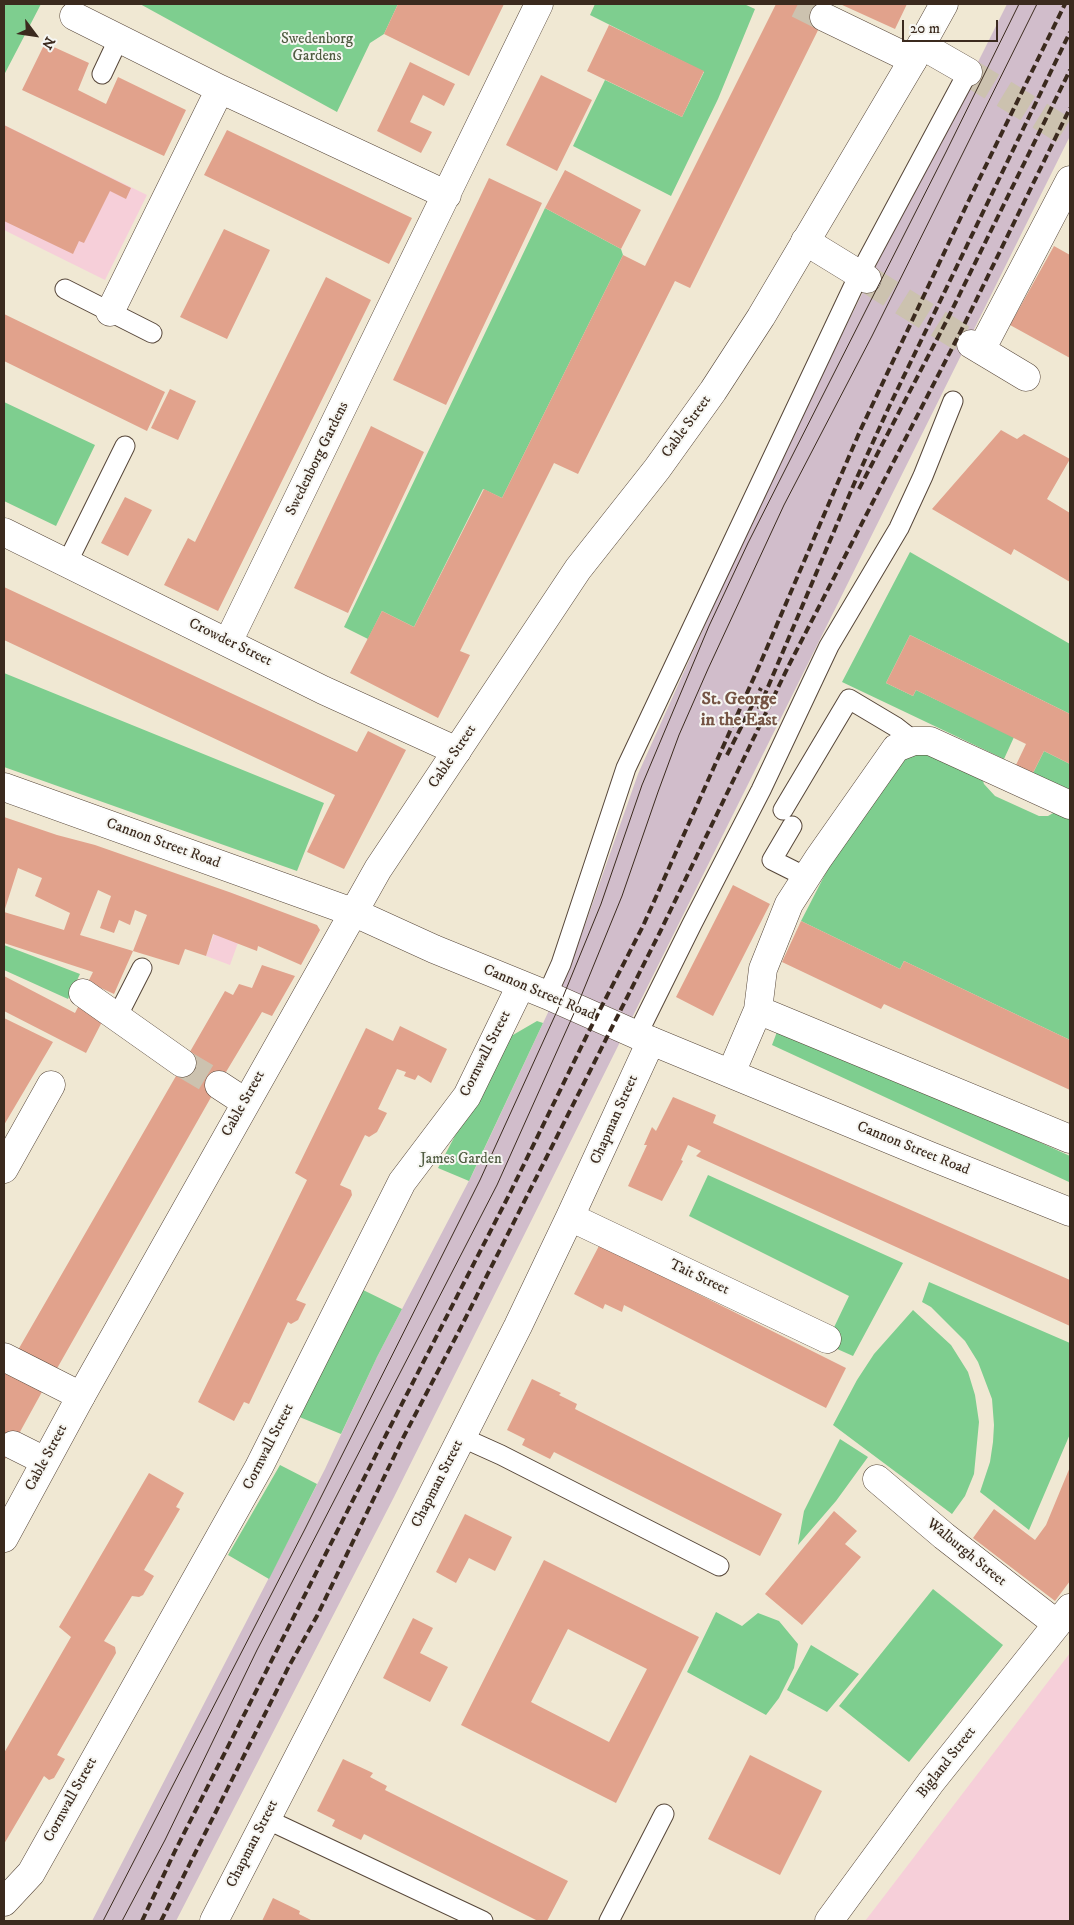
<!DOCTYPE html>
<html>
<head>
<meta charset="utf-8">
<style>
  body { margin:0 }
  #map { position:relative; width:1074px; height:1925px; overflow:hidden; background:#f0e8d3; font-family:"IM FELL DW Pica",serif }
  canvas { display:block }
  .frame { position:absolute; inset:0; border:5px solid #3b2a1e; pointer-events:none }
  .north { position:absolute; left:10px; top:10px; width:50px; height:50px; -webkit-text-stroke:4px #f6f6f2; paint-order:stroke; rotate:121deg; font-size:14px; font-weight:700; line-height:20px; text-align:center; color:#3b2a1e }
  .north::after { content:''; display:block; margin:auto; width:18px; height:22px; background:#3b2a1e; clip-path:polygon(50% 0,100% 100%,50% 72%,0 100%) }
  .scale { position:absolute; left:902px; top:20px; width:96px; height:22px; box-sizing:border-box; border:2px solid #3b2a1e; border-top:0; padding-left:6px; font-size:15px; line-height:18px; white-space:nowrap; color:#3b2a1e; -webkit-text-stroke:4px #f6f6f2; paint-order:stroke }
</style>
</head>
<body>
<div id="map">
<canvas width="1074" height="1925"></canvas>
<div class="frame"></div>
<div class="north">N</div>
<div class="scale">20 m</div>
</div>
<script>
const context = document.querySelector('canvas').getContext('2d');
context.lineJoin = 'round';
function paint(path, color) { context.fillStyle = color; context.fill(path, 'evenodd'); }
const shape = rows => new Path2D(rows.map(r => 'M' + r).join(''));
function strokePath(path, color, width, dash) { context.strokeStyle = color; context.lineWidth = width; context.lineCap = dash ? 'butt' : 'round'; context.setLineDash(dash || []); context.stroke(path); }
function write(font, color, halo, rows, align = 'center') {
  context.font = font + ' "IM FELL DW Pica",serif'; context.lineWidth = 4; context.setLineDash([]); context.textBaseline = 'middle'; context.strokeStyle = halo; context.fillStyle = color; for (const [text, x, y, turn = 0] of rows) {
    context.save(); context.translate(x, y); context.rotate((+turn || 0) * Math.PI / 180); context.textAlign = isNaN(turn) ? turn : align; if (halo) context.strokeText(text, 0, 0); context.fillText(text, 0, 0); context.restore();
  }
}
paint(shape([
  [4,125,147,195,105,280,4,230],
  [229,892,253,901,230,965,206,956],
  [1070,1653,1070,1921,865,1921,872,1912]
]), '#f6cfd9');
paint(shape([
  [1007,4,1070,4,1070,136,394,1497,176,1921,92,1921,325,1469,377,1357,473,1173,573,959,638,774,781,456]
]), '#d1bdcb');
paint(shape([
  [4,4,41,4,4,75],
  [140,4,398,4,384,34,370,43,337,112],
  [595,4,744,4,755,9,718,99,671,196,573,146,605,80,682,117,704,72,590,15],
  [545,208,621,249,623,255,502,498,483,489,414,627,382,611,368,639,344,627],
  [4,402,95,445,56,526,4,501],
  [910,552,1070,644,1070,714,910,635,886,683,913,696,916,690,1014,737,1004,759,842,682],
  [4,673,324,803,297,871,4,767],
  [1044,751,1070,764,1070,792,1033,773],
  [918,752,932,752,981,775,984,784,995,796,1039,816,1048,816,1055,812,1070,812,1070,1040,904,961,900,969,801,921,833,859,905,758],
  [4,945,80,974,68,999,4,970],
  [537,1021,543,1023,469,1181,438,1168,506,1039],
  [780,1024,1070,1156,1070,1180,1069,1182,772,1045],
  [708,1175,903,1263,853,1356,826,1344,849,1296,689,1216],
  [929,1282,1070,1343,1070,1434,1029,1530,980,1492,990,1462,993,1442,994,1425,992,1399,978,1362,965,1341,931,1307,922,1302],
  [359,1288,402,1309,377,1357,341,1434,297,1416],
  [913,1310,951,1345,968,1372,975,1395,979,1422,974,1474,965,1496,952,1514,833,1425,857,1380,874,1354],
  [840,1439,868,1457,836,1501,798,1545,804,1511],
  [280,1465,317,1484,269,1579,228,1555],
  [933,1589,1003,1645,909,1762,839,1706],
  [716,1612,742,1626,758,1613,779,1621,798,1644,794,1668,779,1698,766,1715,687,1672],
  [811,1645,859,1674,827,1712,787,1690]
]), '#7ece8f');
paint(shape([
  [398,4,504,4,469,76,384,34],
  [776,4,831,4,690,288,675,281,578,474,554,463,460,651,470,655,438,718,350,673,382,611,414,627,484,489,502,498,623,255,645,266],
  [840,4,907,4,895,29],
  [609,25,704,71,682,117,587,71],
  [45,43,89,63,78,90,106,104,118,77,186,110,164,156,22,90],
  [410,62,455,84,444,106,423,95,410,122,432,132,421,153,377,131],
  [541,75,592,100,557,171,506,145],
  [4,125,131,188,126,199,110,191,84,243,79,241,73,254,4,221],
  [227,130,412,218,389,264,204,175],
  [565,170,641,210,621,249,545,208],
  [489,178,542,203,446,405,393,380],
  [224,229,270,250,227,339,180,317],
  [1054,246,1070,255,1070,358,1010,325],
  [326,277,371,300,218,611,164,585,188,538,195,542],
  [4,314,165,392,147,431,4,361],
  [170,389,196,401,178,440,151,428],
  [371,426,424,452,348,613,294,588],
  [1001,430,1017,439,1024,434,1070,459,1047,499,1070,513,1070,582,1014,549,1011,555,932,509],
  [125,497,152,510,128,556,101,543],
  [4,587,357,752,368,731,406,750,344,869,307,852,335,795,4,640],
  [910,635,1070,714,1070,764,1044,751,1033,773,1016,765,1026,744,916,690,913,696,886,683],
  [4,817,57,835,95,845,229,892,317,925,320,930,301,965,258,946,257,951,213,934,206,956,185,949,179,965,133,951,147,915,135,910,130,925,119,920,114,933,100,928,111,896,98,890,80,935,133,951,114,994,88,982,93,972,4,943],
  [18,868,42,878,35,896,70,913,64,930,4,912],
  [733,885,770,904,713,1016,676,997],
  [801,921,900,969,904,961,1070,1040,1070,1090,884,1004,881,1009,782,962],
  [262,965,295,976,272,1016,262,1012,214,1092,55,1372,18,1350,225,991,233,995,239,984,252,988],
  [4,976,75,1013,80,1003,105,1016,86,1053,4,1011],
  [4,1018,53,1042,4,1125],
  [400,1026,447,1049,431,1083,418,1075,415,1080,404,1076,406,1072,397,1069,378,1109,387,1113,377,1132,369,1137,365,1135,340,1185,351,1190,352,1195,296,1300,306,1304,298,1320,291,1324,288,1322,249,1404,244,1402,234,1421,198,1402,307,1180,295,1173,366,1028,393,1041],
  [673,1097,716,1115,713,1123,1070,1280,1070,1326,696,1156,701,1151,688,1145,681,1160,683,1161,662,1201,628,1186,647,1145,644,1145,652,1127,656,1131],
  [601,1242,644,1267,846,1368,826,1408,624,1305,622,1312,605,1304,603,1309,574,1294],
  [4,1369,43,1390,4,1461],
  [532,1379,561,1393,559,1395,577,1404,575,1409,782,1514,760,1556,554,1452,550,1459,522,1445,525,1439,507,1430],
  [1070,1467,1070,1581,1055,1601,973,1538,994,1509,1035,1540,1046,1525],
  [149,1473,184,1493,176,1507,180,1509,144,1570,154,1576,143,1595,139,1597,132,1596,104,1641,115,1647,116,1653,57,1755,65,1759,54,1778,49,1780,44,1776,4,1844,4,1753,71,1637,59,1627],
  [834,1511,857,1531,845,1544,861,1557,802,1625,765,1594],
  [465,1514,512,1537,495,1571,469,1558,456,1583,436,1572],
  [544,1560,699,1637,616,1803,461,1725],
  [568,1629,647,1669,609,1742,531,1702],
  [413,1618,433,1628,420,1653,448,1667,430,1702,383,1678],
  [750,1755,822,1791,780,1875,708,1839],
  [343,1759,373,1773,370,1777,387,1786,385,1790,568,1881,547,1921,538,1921,364,1834,361,1840,332,1826,335,1820,317,1811],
  [273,1898,300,1911,299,1914,313,1921,262,1921]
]), '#e1a28c');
strokePath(shape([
  [798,4,824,17]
]), '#ccc2af', 28, [28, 14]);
strokePath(shape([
  [968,72,1070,134],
  [867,279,971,344],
  [182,1063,219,1085]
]), '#ccc2af', 28, [28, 14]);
const service = shape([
  [102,74,119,38],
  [65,289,152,333],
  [67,563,125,446],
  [783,810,849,699,896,727,914,741],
  [792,826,772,860,806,877],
  [547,995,561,964,626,768,855,283,968,72],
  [117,1017,142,968],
  [637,1035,692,924,761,790,829,646,899,528,923,476,953,401],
  [461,1437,501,1455,719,1566],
  [266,1819,483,1921],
  [609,1921,664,1814]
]);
const pedestrian = shape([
  [824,17,913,60]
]);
const minor = shape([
  [74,16,220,89,447,195],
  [921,45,968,72],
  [805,241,867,279],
  [110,312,220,89],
  [971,344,1026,377],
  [981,350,1070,180],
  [4,532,323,690,457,751],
  [228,642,539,4],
  [83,993,182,1063],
  [758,1010,1070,1139],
  [731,1073,758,1010,763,969,789,904,818,859,896,748,914,741,930,741,1070,805],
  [219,1085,245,1102],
  [4,1169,51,1085],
  [570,1217,827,1339],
  [4,1357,81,1396],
  [13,1445,45,1461],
  [877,1479,944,1536,1057,1624],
  [4,1902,31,1873,259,1467,402,1182,467,1096,521,985],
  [214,1921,387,1585,518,1326,570,1217,651,1041],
  [829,1921,931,1782,1070,1608]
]);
const secondary = shape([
  [4,787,355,913,434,949,547,995,637,1035,930,1156,1070,1212],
  [4,1538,81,1396,378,869,578,569,657,469,713,391,761,317,913,60,944,4]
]);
strokePath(service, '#564639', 21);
strokePath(pedestrian, '#564639', 29);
strokePath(minor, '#564639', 29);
strokePath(secondary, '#564639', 29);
strokePath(service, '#fff', 19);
strokePath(pedestrian, '#fff', 28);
strokePath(minor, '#fff', 28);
strokePath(secondary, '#fff', 28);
strokePath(shape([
  [103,1921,305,1529,480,1180,558,1009,601,904,642,785,709,626,748,543,946,152,1019,4],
  [122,1921,165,1840,257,1650,497,1185,575,1011,622,896,658,792,679,735,708,669,784,505,872,336,1037,4]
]), '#3b2a1e', 1);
strokePath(shape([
  [859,489,948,318,1070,70],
  [754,720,854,484,888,409,1070,32],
  [727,755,761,688],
  [142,1921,175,1851,388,1431,510,1193,589,1031,643,926,760,664,860,431,969,200,1065,4],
  [161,1921,289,1666,317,1616,403,1438,459,1331,660,932,789,665,965,323,1070,108]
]), '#3b2a1e', 4, [8, 4]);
write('15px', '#4f5b40', '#f6f6f2', [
  ["Swedenborg",317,40],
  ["Gardens",317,57],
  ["James Garden",461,1160]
]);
write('15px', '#3b2a1e', '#f6f6f2', [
  ["Cable Street",687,427,-54],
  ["Swedenborg Gardens",318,459,-64],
  ["Crowder Street",230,643,26],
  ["Cable Street",453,757,-56],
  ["Cannon Street Road",163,844,20],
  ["Cannon Street Road",539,993,23],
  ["Cornwall Street",486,1054,-63],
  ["Cable Street",244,1104,-61],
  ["Chapman Street",615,1120,-66],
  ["Cannon Street Road",913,1149,22],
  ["Tait Street",699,1278,25],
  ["Cornwall Street",269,1447,-63],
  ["Cable Street",47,1458,-62],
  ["Chapman Street",438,1484,-63],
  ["Walburgh Street",966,1553,39],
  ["Bigland Street",947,1763,-52],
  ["Cornwall Street",71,1800,-61],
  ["Chapman Street",253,1844,-63]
]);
write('bold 18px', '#755444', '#f6f6f2', [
  ["St. George",739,700],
  ["in the East",739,721]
]);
</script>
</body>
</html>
